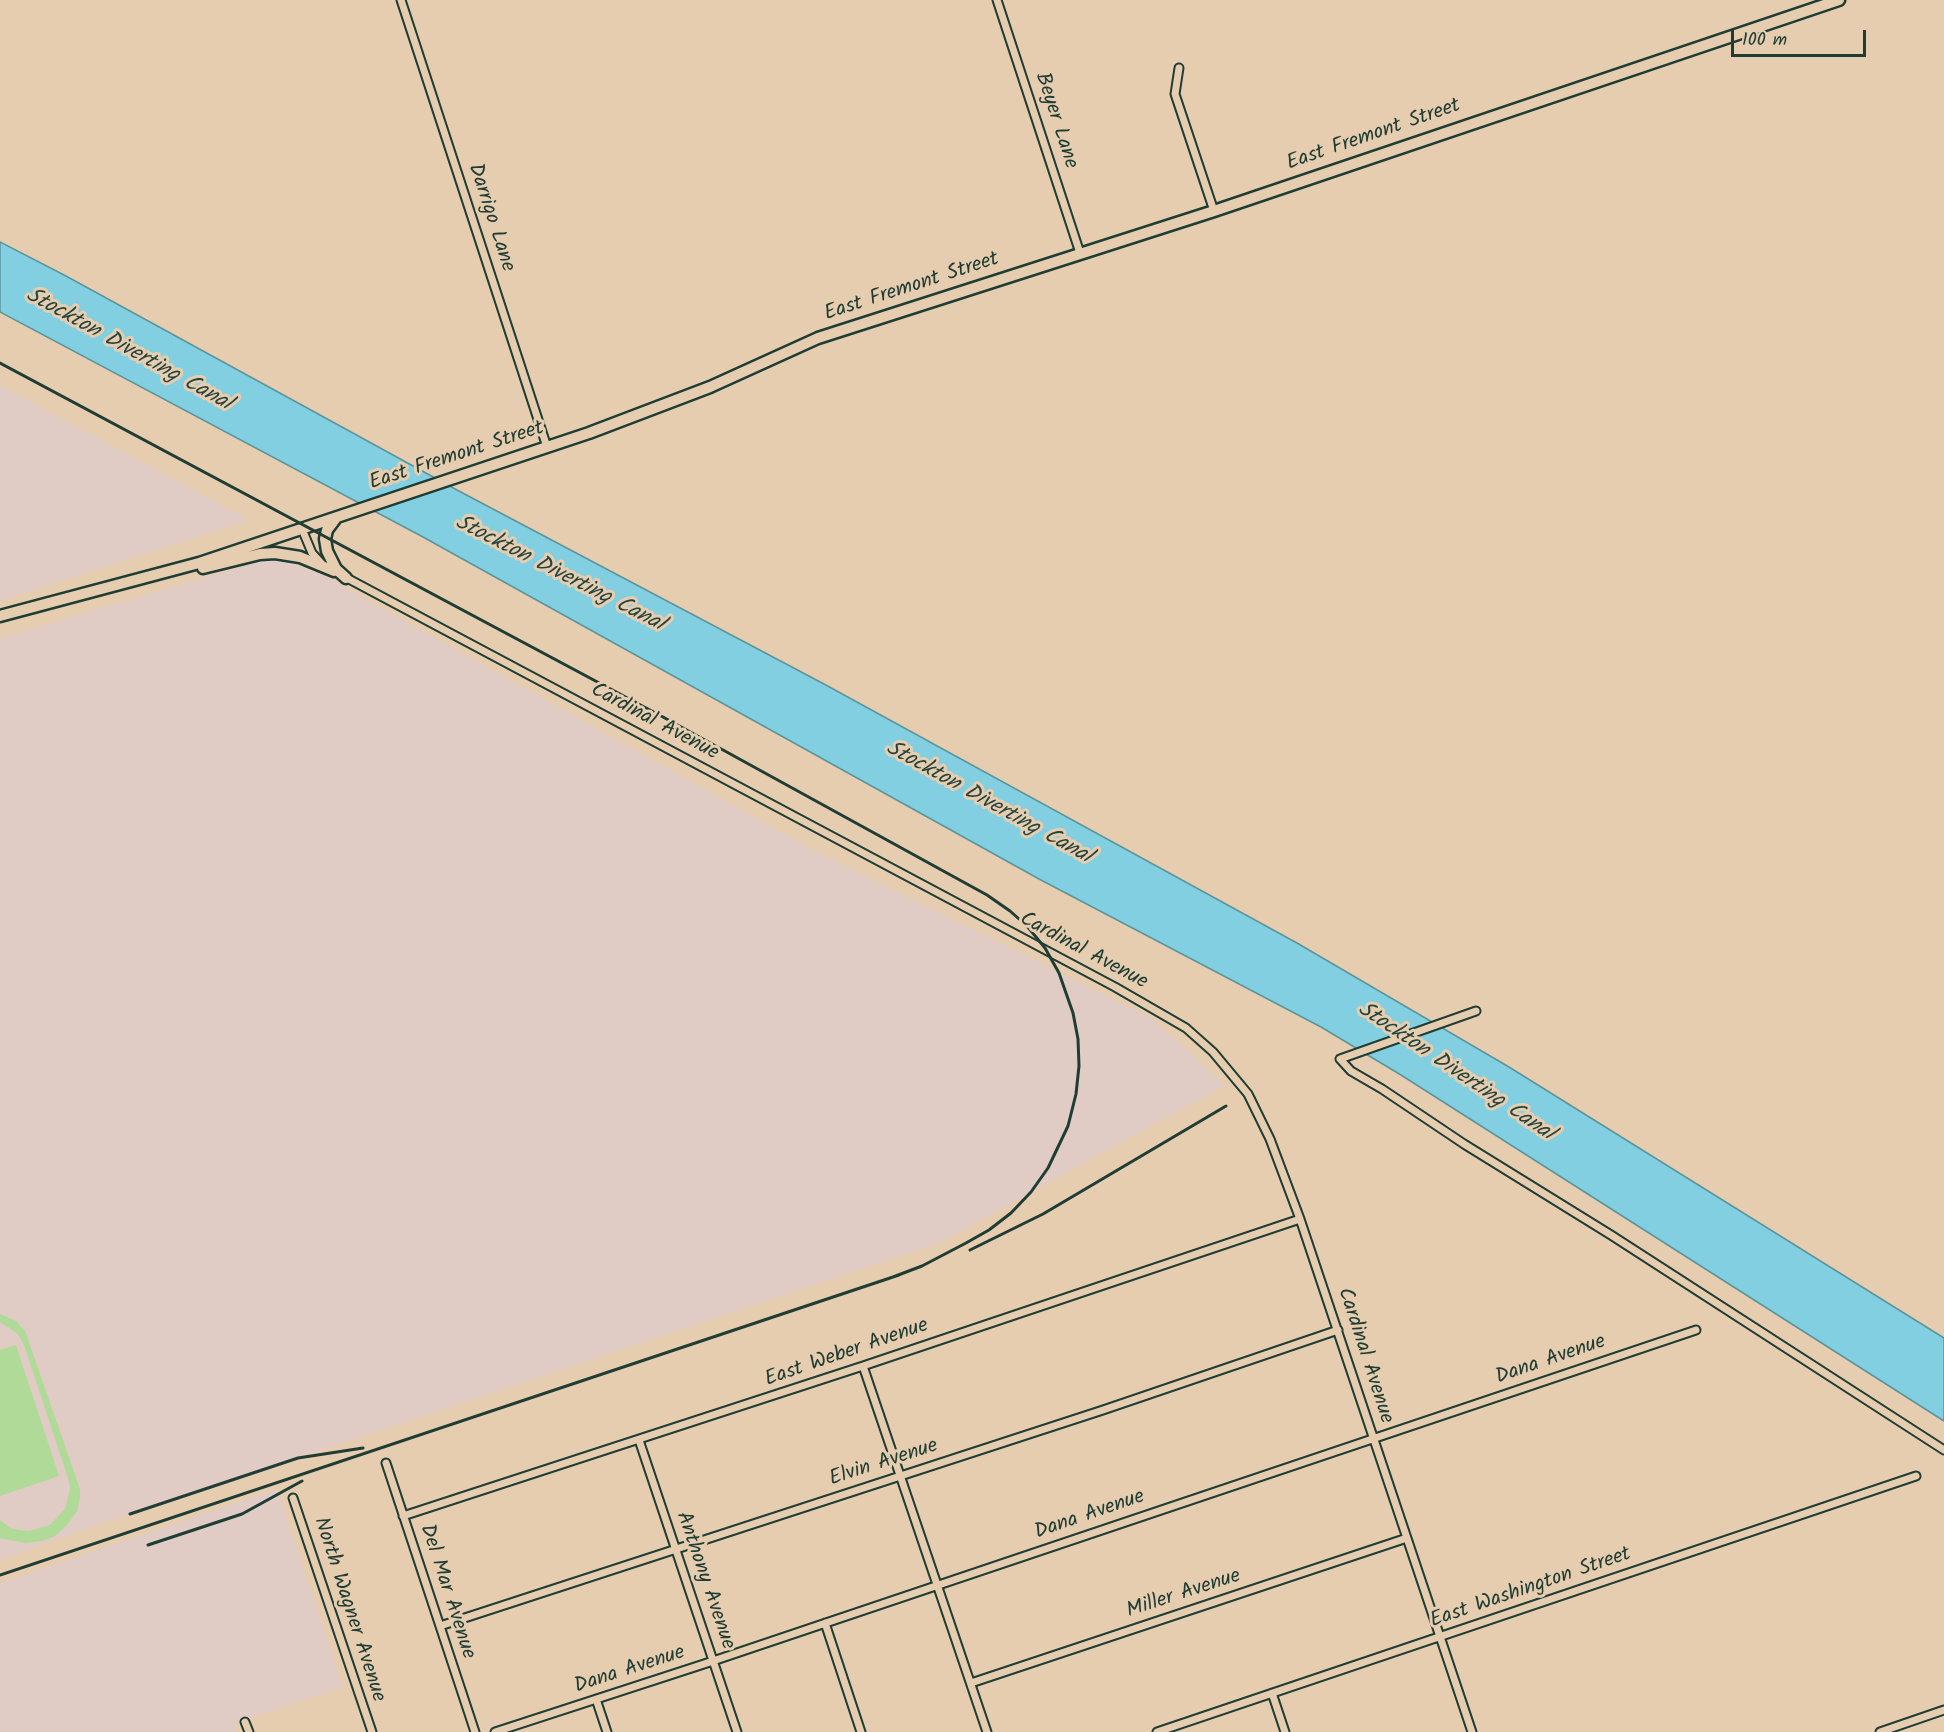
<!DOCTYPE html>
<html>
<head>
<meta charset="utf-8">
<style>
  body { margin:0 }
  #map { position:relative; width:1944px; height:1732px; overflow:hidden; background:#e7cdaf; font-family:Kalam,sans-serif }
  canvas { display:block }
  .scale { position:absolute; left:1731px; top:30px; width:135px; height:27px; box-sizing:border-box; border:3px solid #1f3d34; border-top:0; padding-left:8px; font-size:18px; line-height:21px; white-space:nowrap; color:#1f3d34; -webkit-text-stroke:4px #e7cdaf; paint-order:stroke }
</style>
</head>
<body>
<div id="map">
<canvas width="1944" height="1732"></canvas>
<div class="scale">100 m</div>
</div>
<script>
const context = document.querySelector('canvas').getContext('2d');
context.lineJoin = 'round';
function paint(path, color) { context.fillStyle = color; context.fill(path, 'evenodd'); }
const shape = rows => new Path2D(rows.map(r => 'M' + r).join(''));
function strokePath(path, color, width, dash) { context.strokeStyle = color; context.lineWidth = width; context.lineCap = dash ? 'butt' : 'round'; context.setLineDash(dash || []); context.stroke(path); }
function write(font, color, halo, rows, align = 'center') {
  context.font = font + ' Kalam,sans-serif'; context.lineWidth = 6; context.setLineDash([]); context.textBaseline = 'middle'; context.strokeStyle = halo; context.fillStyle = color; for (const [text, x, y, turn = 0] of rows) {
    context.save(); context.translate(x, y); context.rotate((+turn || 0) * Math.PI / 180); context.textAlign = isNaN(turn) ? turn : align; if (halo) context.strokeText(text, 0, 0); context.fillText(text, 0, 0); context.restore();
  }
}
paint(shape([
  [0,385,249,520,0,601],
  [285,554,813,850,1153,1019,1225,1085,939,1243,100,1524,0,1560,0,638],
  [277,1489,343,1687,234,1723,237,1732,0,1732,0,1583]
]), '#e0cbc5');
paint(shape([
  [0,1314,16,1321,25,1331,80,1489,80,1499,77,1511,67,1525,55,1536,42,1541,25,1543,0,1538,0,1520,10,1528,19,1530,29,1531,50,1525,65,1509,70,1490,69,1481,24,1345,18,1334,0,1322],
  [16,1345,59,1476,0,1496,0,1350]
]), '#b0da98');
const water = shape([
  [0,242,66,276,457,490,824,684,1297,943,1509,1067,1944,1338,1944,1421,1401,1075,1321,1027,1039,879,423,537,0,312,0,242]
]);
paint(water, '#83cfe2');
strokePath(water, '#5b959c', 1.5);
const street = shape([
  [401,0,547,447],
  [997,0,1080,253],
  [1179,68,1175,94,1214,211],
  [302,529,312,553,322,564],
  [345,577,1115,987,1186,1028,1213,1052,1248,1094,1270,1139,1300,1219,1472,1732],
  [1476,1011,1340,1059,1351,1071,1382,1089,1464,1144,1611,1235,1944,1450],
  [863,1366,987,1732],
  [639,1440,737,1732],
  [386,1463,475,1732],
  [293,1498,372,1732],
  [403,1516,863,1366,1300,1219],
  [825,1623,861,1732],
  [440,1626,1103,1410,1338,1330],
  [971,1683,1407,1538],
  [1272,1693,1285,1732],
  [596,1699,607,1732],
  [245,1722,249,1732],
  [495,1732,704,1664,1696,1330],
  [1157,1732,1916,1476],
  [1880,1732,1944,1710]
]);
const secondary = shape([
  [336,518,327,530,325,539,327,551,336,569,346,578],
  [203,568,260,554,275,553,300,557,334,571],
  [0,616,199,563,589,433,710,387,818,338,1214,211,1839,0]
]);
strokePath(street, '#1f3d34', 11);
strokePath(secondary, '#1f3d34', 15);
strokePath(street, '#e7cdaf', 7);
strokePath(secondary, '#e7cdaf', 10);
strokePath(shape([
  [0,363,663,717,987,895,1010,911,1027,926,1045,948,1059,973,1073,1013,1078,1039,1079,1066,1076,1094,1068,1126,1048,1168,1031,1192,1011,1213,989,1230,966,1243,922,1266,893,1277],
  [970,1250,1043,1214,1226,1106],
  [130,1514,298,1458,363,1448],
  [148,1545,242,1514,302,1481],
  [0,1575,899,1275]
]), '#1f3d34', 3);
write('21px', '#1f3d34', '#e7cdaf', [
  ["Beyer Lane",1055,121,72],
  ["East Fremont Street",1374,136,-19],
  ["Darrigo Lane",490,218,72],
  ["East Fremont Street",912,288,-18],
  ["East Fremont Street",457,457,-18],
  ["Cardinal Avenue",654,723,28],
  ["Cardinal Avenue",1083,952,28],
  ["East Weber Avenue",847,1354,-19],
  ["Cardinal Avenue",1364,1356,72],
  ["Dana Avenue",1551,1361,-19],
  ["Elvin Avenue",884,1464,-18],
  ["Dana Avenue",1090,1516,-19],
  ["Anthony Avenue",704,1581,71],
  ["East Washington Street",1531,1589,-19],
  ["Del Mar Avenue",446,1592,72],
  ["Miller Avenue",1184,1595,-18],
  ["North Wagner Avenue",348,1610,72],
  ["Dana Avenue",630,1671,-18]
]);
write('italic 22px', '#24443d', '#e7cdaf', [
  ["Stockton Diverting Canal",128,351,29],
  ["Stockton Diverting Canal",559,575,27],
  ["Stockton Diverting Canal",988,804,29],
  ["Stockton Diverting Canal",1455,1073,34]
]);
</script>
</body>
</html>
